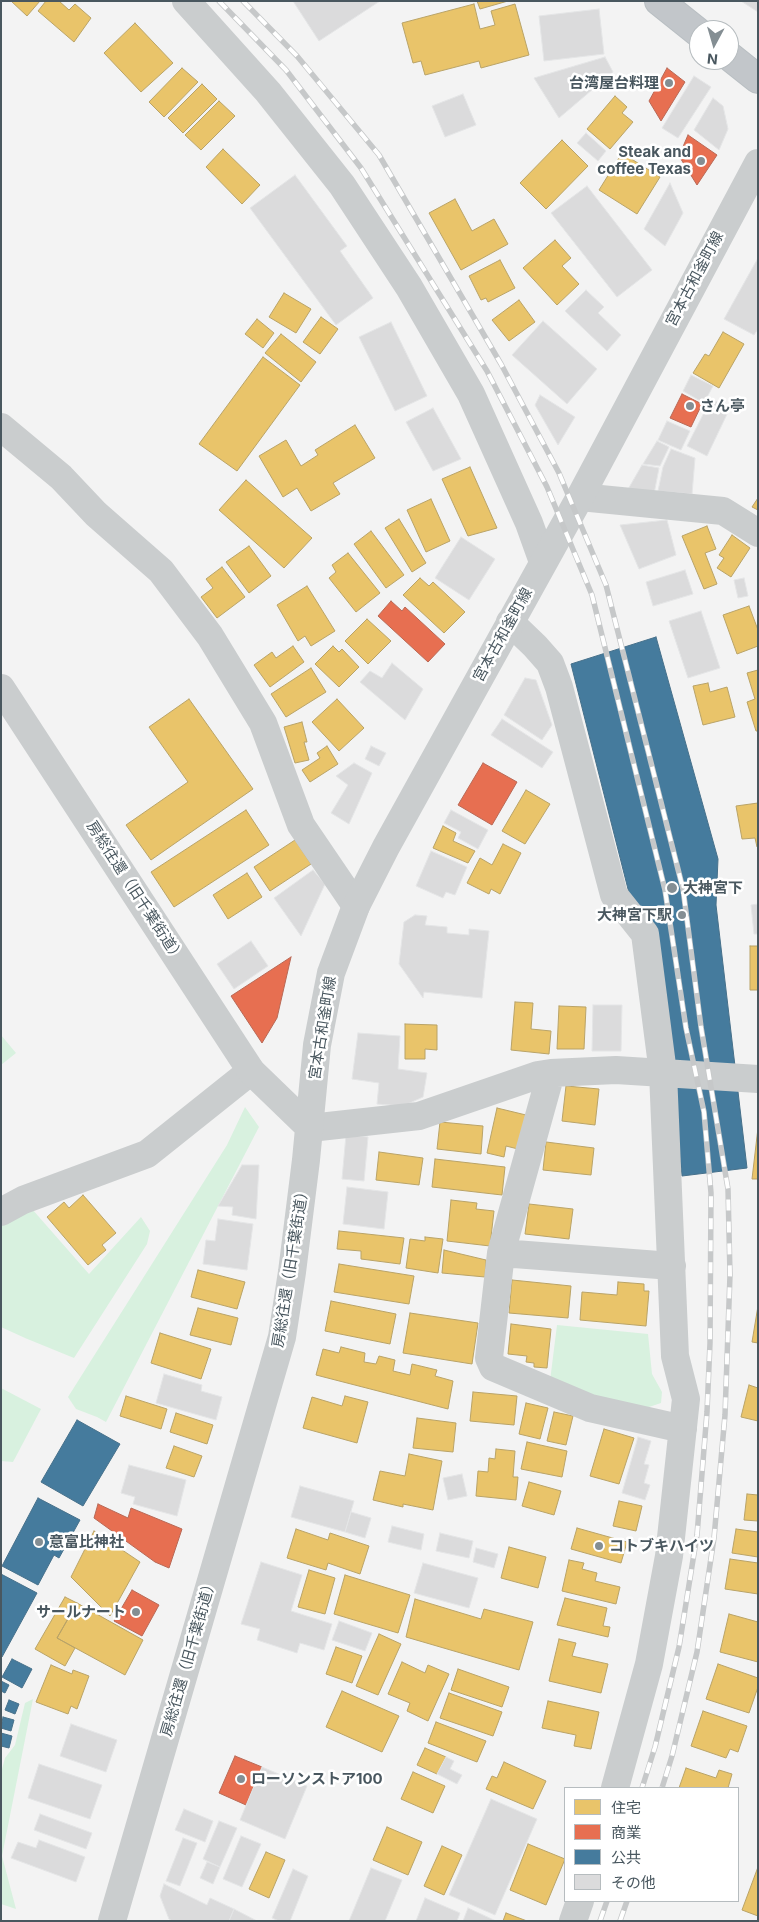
<!DOCTYPE html>
<html>
<head>
<meta charset="utf-8">
<style>
  body { margin:0 }
  #map { position:relative; width:759px; height:1922px; overflow:hidden; background:#f3f3f3; font-family:Inter,"Noto Sans JP",sans-serif }
  canvas { display:block }
  .frame { position:absolute; inset:0; border:2px solid #49575f; pointer-events:none }
  .legend { position:absolute; left:564px; top:1787px; width:175px; height:115px; box-sizing:border-box; background:#fff; border:1px solid #b6bcbf; margin:0; padding:6px 9px; list-style:none; font-size:15px; color:#49575f }
  .legend li { display:flex; align-items:center; gap:10px; height:25px }
  .legend b { width:25px; border:1px solid #b6bcbf }
  .north { position:absolute; left:689px; top:20px; width:50px; height:50px; box-sizing:border-box; background:#fff; border:1px solid #b6bcbf; border-radius:50%; rotate:186deg; font-size:14px; font-weight:700; line-height:20px; text-align:center; color:#49575f }
  .north::after { content:''; display:block; margin:auto; width:18px; height:22px; background:#848e93; clip-path:polygon(50% 0,100% 100%,50% 72%,0 100%) }
</style>
</head>
<body>
<div id="map">
<canvas width="759" height="1922"></canvas>
<div class="frame"></div>
<ul class="legend">
<li><b style="height:14px;background:#e9c46a"></b>住宅</li>
<li><b style="height:14px;background:#e76f51"></b>商業</li>
<li><b style="height:14px;background:#457b9d"></b>公共</li>
<li><b style="height:14px;background:#dbdbdc"></b>その他</li>
</ul>
<div class="north">N</div>
</div>
<script>
const context = document.querySelector('canvas').getContext('2d');
context.lineJoin = 'round';
function paint(path, color) { context.fillStyle = color; context.fill(path, 'evenodd'); }
const shape = rows => new Path2D(rows.map(r => 'M' + r).join(''));
function strokePath(path, color, width, dash) { context.strokeStyle = color; context.lineWidth = width; context.lineCap = dash ? 'butt' : 'round'; context.setLineDash(dash || []); context.stroke(path); }
function write(font, color, halo, rows, align = 'center') {
  context.font = font + ' Inter,"Noto Sans JP",sans-serif'; context.lineWidth = 5; context.setLineDash([]); context.textBaseline = 'middle'; context.strokeStyle = halo; context.fillStyle = color; for (const [text, x, y, turn = 0] of rows) {
    context.save(); context.translate(x, y); context.rotate((+turn || 0) * Math.PI / 180); context.textAlign = isNaN(turn) ? turn : align; if (halo) context.strokeText(text, 0, 0); context.fillText(text, 0, 0); context.restore();
  }
}
paint(shape([
  [1,1035,16,1053,1,1065],
  [245,1107,259,1127,106,1422,97,1417,76,1409,68,1397,227,1145],
  [32,1209,89,1274,141,1217,150,1231,147,1244,74,1358,25,1338,1,1327,1,1225],
  [557,1325,648,1334,652,1374,662,1392,661,1403,646,1408,593,1395,550,1381],
  [1,1388,41,1409,13,1462,1,1461],
  [33,1699,2,1856,16,1909,1,1904,1,1773,5,1758,15,1745,25,1703]
]), '#d8f1df');
const homes = shape([
  [11,1,40,1,27,16,11,1],
  [46,1,59,1,69,10,75,4,91,18,74,42,38,11,46,1],
  [477,1,508,1,480,9,477,1],
  [474,4,480,29,495,25,491,11,515,4,529,55,481,68,479,61,425,75,421,61,413,63,402,23,474,4],
  [135,23,173,63,141,92,104,53,135,23],
  [182,68,198,82,164,117,149,102,182,68],
  [202,84,217,99,183,133,168,118,202,84],
  [615,96,627,107,622,113,633,122,610,149,587,129,615,96],
  [219,101,235,116,201,150,185,135,219,101],
  [562,140,588,166,546,209,520,183,562,140],
  [223,149,260,185,242,204,206,167,223,149],
  [622,153,660,177,637,214,599,190,622,153],
  [455,199,472,231,494,219,508,244,461,270,429,213,455,199],
  [555,240,571,258,562,266,579,284,557,305,523,268,555,240],
  [500,260,515,288,488,302,486,298,481,300,469,276,500,260],
  [284,293,311,309,296,333,269,317,284,293],
  [519,300,535,322,509,341,492,320,519,300],
  [321,317,338,329,320,354,303,342,321,317],
  [257,319,274,333,263,348,245,334,257,319],
  [723,332,744,344,719,388,693,373,705,354,709,356,723,332],
  [281,334,316,362,301,382,265,353,281,334],
  [263,357,300,385,237,471,199,444,263,357],
  [355,425,375,458,333,483,340,494,311,511,297,488,283,497,259,456,286,440,301,466,318,455,315,450,355,425],
  [470,467,497,528,468,536,442,479,470,467],
  [246,480,312,538,284,568,219,510,246,480],
  [758,498,758,510,752,507,758,498],
  [431,499,450,541,426,552,407,510,431,499],
  [399,519,426,563,412,572,385,528,399,519],
  [707,526,716,549,705,553,717,584,704,589,682,536,707,526],
  [371,531,404,575,386,588,354,544,371,531],
  [732,535,750,548,731,577,717,568,724,558,719,555,732,535],
  [249,546,271,576,249,593,226,562,249,546],
  [348,553,380,593,356,612,329,578,336,572,332,565,348,553],
  [222,567,245,597,217,618,201,597,213,588,206,579,222,567],
  [420,578,429,586,433,582,465,612,444,633,403,595,420,578],
  [307,586,335,631,311,646,305,636,298,641,277,605,307,586],
  [749,606,758,630,758,646,737,654,723,615,749,606],
  [367,619,391,641,368,664,345,641,367,619],
  [293,646,304,662,270,687,254,665,272,652,276,658,293,646],
  [333,646,339,652,342,649,359,667,339,687,315,664,333,646],
  [311,668,326,692,286,717,271,694,311,668],
  [758,670,758,731,756,731,747,702,755,699,747,673,758,670],
  [708,683,710,692,727,687,735,717,703,725,693,686,708,683],
  [189,699,253,789,151,860,126,825,188,782,149,727,189,699],
  [337,699,364,728,339,751,312,722,337,699],
  [302,722,307,742,304,742,309,760,295,763,284,727,302,722],
  [327,746,338,764,310,782,302,770,320,758,317,753,327,746],
  [526,790,550,804,525,844,502,831,526,790],
  [758,803,758,847,757,847,755,838,742,839,736,806,758,803],
  [246,810,269,845,174,907,151,872,246,810],
  [443,826,456,833,453,841,475,851,468,863,433,848,443,826],
  [295,840,311,864,270,891,254,867,295,840],
  [503,844,521,853,500,894,491,889,489,894,467,883,480,858,492,865,503,844],
  [247,873,262,897,228,919,213,895,247,873],
  [750,946,758,946,758,990,750,990,750,946],
  [515,1002,533,1003,531,1029,551,1031,549,1054,511,1050,515,1002],
  [559,1006,586,1007,584,1049,557,1049,559,1006],
  [405,1024,437,1025,437,1050,425,1049,425,1059,405,1059,405,1024],
  [566,1086,599,1089,595,1125,562,1121,566,1086],
  [497,1108,526,1115,518,1149,506,1146,504,1157,487,1153,497,1108],
  [440,1122,483,1126,481,1154,437,1149,440,1122],
  [758,1128,758,1179,752,1179,758,1128],
  [546,1142,594,1148,591,1175,543,1170,546,1142],
  [379,1152,423,1158,419,1185,376,1180,379,1152],
  [435,1159,505,1167,502,1195,432,1187,435,1159],
  [83,1195,116,1233,102,1245,106,1250,88,1265,47,1217,64,1202,69,1208,83,1195],
  [451,1200,477,1203,476,1209,494,1211,490,1246,447,1241,451,1200],
  [529,1204,573,1209,569,1239,525,1234,529,1204],
  [339,1231,404,1238,400,1264,361,1259,361,1251,337,1249,339,1231],
  [425,1237,443,1239,438,1273,406,1268,410,1239,425,1241,425,1237],
  [444,1250,486,1260,485,1277,442,1273,444,1250],
  [339,1264,414,1276,409,1304,334,1292,339,1264],
  [198,1270,245,1282,237,1309,191,1297,198,1270],
  [512,1280,571,1286,568,1318,509,1313,512,1280],
  [618,1282,644,1284,644,1291,649,1291,646,1326,580,1320,582,1292,617,1295,618,1282],
  [331,1301,396,1314,390,1344,325,1331,331,1301],
  [758,1306,758,1343,752,1342,758,1306],
  [198,1308,238,1318,231,1345,190,1335,198,1308],
  [410,1313,478,1323,472,1364,403,1353,410,1313],
  [511,1324,551,1329,547,1368,534,1367,534,1363,526,1362,527,1356,508,1354,511,1324],
  [160,1333,211,1349,201,1379,151,1363,160,1333],
  [341,1347,365,1353,364,1362,376,1364,379,1356,395,1360,393,1371,410,1375,412,1364,437,1370,435,1376,453,1381,448,1409,316,1375,323,1349,339,1353,341,1347],
  [749,1385,758,1388,758,1421,741,1417,749,1385],
  [473,1392,517,1396,514,1425,470,1421,473,1392],
  [126,1396,167,1409,161,1429,120,1416,126,1396],
  [345,1396,368,1402,357,1443,303,1428,312,1397,342,1406,345,1396],
  [526,1403,548,1408,540,1439,519,1434,526,1403],
  [554,1412,573,1416,566,1445,547,1441,554,1412],
  [176,1413,213,1425,207,1444,170,1432,176,1413],
  [417,1418,456,1423,453,1452,413,1448,417,1418],
  [604,1429,634,1438,619,1484,590,1476,604,1429],
  [527,1442,567,1451,562,1477,521,1469,527,1442],
  [174,1446,202,1456,194,1477,166,1468,174,1446],
  [496,1449,515,1451,513,1477,518,1477,516,1500,476,1496,478,1471,488,1472,489,1458,495,1459,496,1449],
  [409,1454,442,1461,433,1510,403,1504,403,1507,373,1500,380,1471,405,1476,409,1454],
  [529,1482,561,1491,554,1515,522,1506,529,1482],
  [747,1494,758,1495,758,1521,744,1520,747,1494],
  [619,1501,642,1506,636,1531,613,1526,619,1501],
  [577,1528,627,1542,621,1563,571,1549,577,1528],
  [296,1529,328,1540,330,1533,369,1546,360,1574,328,1563,326,1570,287,1558,296,1529],
  [736,1529,758,1532,758,1557,732,1553,736,1529],
  [94,1531,140,1562,110,1616,71,1577,94,1531],
  [509,1547,546,1557,538,1588,501,1578,509,1547],
  [730,1559,758,1563,758,1594,725,1589,730,1559],
  [569,1560,584,1563,582,1569,597,1573,595,1581,620,1587,616,1604,562,1591,569,1560],
  [309,1570,335,1578,325,1614,298,1607,309,1570],
  [345,1575,410,1595,398,1633,334,1614,345,1575],
  [65,1597,77,1603,57,1638,75,1648,65,1666,35,1649,65,1597],
  [565,1598,607,1608,603,1626,610,1627,608,1637,557,1625,565,1598],
  [415,1599,481,1619,484,1609,533,1622,519,1670,406,1637,415,1599],
  [77,1603,143,1640,125,1675,57,1638,77,1603],
  [729,1614,758,1622,758,1662,720,1652,729,1614],
  [379,1634,401,1644,378,1695,356,1686,379,1634],
  [559,1639,576,1643,572,1656,608,1664,601,1693,549,1681,559,1639],
  [336,1647,362,1656,352,1683,326,1674,336,1647],
  [402,1662,425,1673,428,1665,449,1674,428,1721,407,1711,410,1703,388,1694,402,1662],
  [718,1664,758,1678,758,1687,749,1713,706,1699,718,1664],
  [51,1665,72,1674,73,1670,89,1676,77,1709,71,1706,68,1714,36,1702,51,1665],
  [458,1669,509,1687,502,1707,451,1690,458,1669],
  [342,1691,399,1716,382,1752,326,1727,342,1691],
  [449,1693,502,1712,493,1736,440,1718,449,1693],
  [548,1701,599,1712,591,1749,574,1746,576,1735,542,1728,548,1701],
  [703,1711,747,1726,738,1752,730,1749,726,1758,691,1746,703,1711],
  [436,1722,486,1741,477,1762,428,1743,436,1722],
  [425,1748,446,1757,437,1774,417,1765,425,1748],
  [504,1762,546,1781,533,1809,486,1789,492,1776,497,1778,504,1762],
  [686,1768,716,1778,719,1770,732,1774,728,1788,679,1788,686,1768],
  [413,1772,445,1786,433,1813,401,1799,413,1772],
  [387,1827,422,1842,408,1875,373,1860,387,1827],
  [528,1844,565,1859,546,1905,510,1890,528,1844],
  [442,1846,462,1855,444,1895,424,1886,442,1846],
  [266,1852,285,1860,269,1898,249,1889,266,1852],
  [758,1867,758,1916,742,1910,758,1867],
  [506,1913,527,1921,503,1921,506,1913]
]);
paint(homes, '#e9c46a');
strokePath(homes, '#b9a367', 1);
const shops = shape([
  [667,68,685,82,661,121,649,101,667,68],
  [688,135,717,155,697,185,679,156,688,135],
  [682,394,702,404,691,427,670,418,682,394],
  [391,601,402,611,405,607,445,644,428,662,378,616,391,601],
  [483,763,517,782,492,825,458,805,483,763],
  [291,957,277,1018,262,1043,231,996,291,957],
  [98,1504,128,1518,131,1508,182,1529,169,1568,155,1562,94,1518,98,1504],
  [132,1590,159,1605,142,1636,114,1621,132,1590],
  [235,1756,262,1767,246,1805,219,1793,235,1756]
]);
paint(shops, '#e76f51');
strokePath(shops, '#b86855', 1);
const public = shape([
  [656,637,718,859,716,905,747,1168,682,1176,656,926,629,893,571,664,656,637],
  [77,1420,120,1444,83,1506,41,1482,77,1420],
  [38,1498,80,1520,59,1558,54,1555,38,1585,2,1566,38,1498],
  [1,1574,37,1593,2,1657,1,1657,1,1574],
  [12,1659,32,1669,22,1688,2,1677,12,1659],
  [1,1681,9,1685,5,1693,1,1691,1,1681],
  [9,1700,19,1704,15,1714,5,1710,9,1700],
  [3,1717,14,1720,11,1731,1,1728,3,1717],
  [1,1733,12,1736,9,1748,1,1746,1,1733]
]);
paint(public, '#457b9d');
strokePath(public, '#46708a', 1);
const building = shape([
  [293,1,380,1,319,41,293,1],
  [741,1,758,1,758,12,741,1],
  [599,9,604,54,544,61,539,16,599,9],
  [605,57,613,72,559,118,534,78,605,57],
  [694,76,711,87,678,138,662,128,694,76],
  [463,94,476,125,445,137,432,106,463,94],
  [713,98,723,106,728,129,719,150,694,130,713,98],
  [586,133,606,151,598,161,577,143,586,133],
  [295,175,347,246,340,251,373,298,336,325,250,208,295,175],
  [670,183,683,213,665,246,644,229,670,183],
  [587,186,652,270,617,297,551,213,587,186],
  [758,258,758,329,754,335,724,319,758,258],
  [586,290,604,307,598,313,621,335,607,351,565,311,586,290],
  [543,321,597,369,567,404,512,355,543,321],
  [391,322,427,396,395,411,359,337,391,322],
  [691,375,713,386,704,403,683,391,691,375],
  [540,395,575,417,558,445,535,405,540,395],
  [711,399,730,408,707,456,687,446,711,399],
  [433,408,461,459,433,471,406,422,433,408],
  [667,421,690,431,681,450,658,440,667,421],
  [657,441,669,447,660,466,643,464,657,441],
  [671,449,695,458,692,494,658,491,663,467,671,449],
  [642,465,659,468,654,494,627,491,642,465],
  [667,520,676,555,639,569,620,525,667,520],
  [461,537,495,559,469,600,435,578,461,537],
  [685,570,693,594,653,606,646,582,685,570],
  [744,578,748,596,738,598,734,580,744,578],
  [701,611,720,668,688,678,669,621,701,611],
  [392,663,423,689,405,720,360,682,370,671,382,678,392,663],
  [525,678,536,680,552,725,542,740,504,715,525,678],
  [502,719,553,752,542,768,491,735,502,719],
  [371,746,386,753,379,766,365,759,371,746],
  [354,763,372,773,349,824,331,813,348,785,336,776,354,763],
  [451,810,488,830,478,849,458,838,461,832,444,823,451,810],
  [431,851,467,867,455,895,446,892,443,898,416,886,431,851],
  [313,870,325,884,301,936,274,898,313,870],
  [758,904,758,934,754,934,751,905,758,904],
  [415,915,427,916,425,925,447,927,447,933,469,935,469,929,489,931,482,998,424,992,423,998,399,964,404,922,415,915],
  [251,941,268,966,234,989,217,964,251,941],
  [593,1005,622,1005,621,1051,592,1051,593,1005],
  [358,1033,400,1036,398,1069,427,1073,423,1097,403,1106,377,1104,379,1083,352,1079,358,1033],
  [346,1135,368,1137,364,1181,342,1179,346,1135],
  [242,1165,259,1165,256,1219,232,1215,233,1207,218,1206,242,1165],
  [347,1187,388,1192,384,1229,343,1224,347,1187],
  [218,1219,253,1224,247,1270,203,1264,206,1240,215,1241,218,1219],
  [164,1374,202,1385,201,1391,222,1397,216,1420,156,1403,164,1374],
  [638,1437,651,1441,644,1464,649,1465,644,1483,650,1485,645,1500,622,1493,638,1437],
  [129,1465,186,1480,177,1516,133,1504,135,1497,121,1493,129,1465],
  [462,1474,467,1496,448,1500,443,1478,462,1474],
  [300,1486,354,1501,345,1532,291,1517,300,1486],
  [351,1512,371,1518,365,1538,345,1532,351,1512],
  [392,1526,424,1534,421,1550,388,1542,392,1526],
  [440,1533,473,1541,469,1558,436,1551,440,1533],
  [476,1548,498,1554,494,1568,473,1562,476,1548],
  [261,1562,302,1575,291,1611,332,1624,324,1650,300,1643,297,1653,257,1640,260,1629,241,1624,261,1562],
  [423,1563,478,1578,469,1608,414,1593,423,1563],
  [339,1621,372,1633,365,1651,332,1640,339,1621],
  [71,1724,117,1740,106,1772,60,1756,71,1724],
  [446,1757,454,1761,450,1769,462,1775,457,1784,437,1774,446,1757],
  [39,1764,102,1785,90,1819,28,1798,39,1764],
  [262,1767,307,1786,285,1839,240,1820,262,1767],
  [491,1799,537,1819,495,1915,449,1895,491,1799],
  [184,1809,213,1821,205,1842,175,1830,184,1809],
  [40,1814,92,1833,86,1849,34,1830,40,1814],
  [219,1821,237,1828,220,1867,203,1859,219,1821],
  [241,1836,261,1844,242,1887,223,1879,241,1836],
  [183,1838,197,1843,180,1886,166,1881,183,1838],
  [39,1840,85,1857,76,1882,11,1858,18,1842,36,1848,39,1840],
  [207,1862,220,1867,213,1884,200,1878,207,1862],
  [371,1868,402,1880,385,1921,349,1921,371,1868],
  [293,1869,308,1876,290,1921,279,1921,272,1918,293,1869],
  [164,1884,207,1905,210,1898,234,1909,229,1921,172,1921,169,1919,160,1896,164,1884],
  [425,1898,460,1913,457,1921,416,1921,425,1898],
  [468,1908,496,1921,463,1921,468,1908],
  [234,1909,257,1921,229,1921,234,1909]
]);
paint(building, '#dbdbdc');
strokePath(building, '#e4e5e6', 1);
const trunk = shape([
  [659,1,699,33],
  [729,56,758,79]
]);
strokePath(trunk, '#b8bec2', 30);
strokePath(shape([
  [186,1,268,92,342,185,409,287,471,394,529,523,543,562],
  [1,427,61,477,96,514,161,571,210,636,263,723,301,825,356,906],
  [580,497,723,511,758,533],
  [510,622,535,646,550,663,559,687,614,895,645,934,663,1073,675,1356,686,1399,669,1556,649,1664,615,1788],
  [551,1073,501,1253,489,1358,493,1367,590,1408,683,1429],
  [310,1128,419,1116,538,1075,551,1073,616,1070,758,1079],
  [1,1212,23,1200,147,1154,251,1071],
  [501,1253,672,1266],
  [573,1921,580,1901]
]), '#cacdce', 28);
strokePath(shape([
  [1,688,251,1071,310,1128],
  [112,1921,282,1337,292,1272,306,1160,317,1045,331,973,356,906,386,847,580,497,758,163]
]), '#cacdce', 28);
strokePath(trunk, '#c2c6ca', 28);
const rail = shape([
  [219,1,286,70,361,168,487,371,547,487,592,595,665,890,686,1028,704,1112,711,1193,710,1343,707,1412,697,1535,679,1647,655,1747,642,1788],
  [243,1,297,56,379,155,501,364,559,473,606,585,683,889,701,1027,728,1189,730,1275,725,1415,714,1538,697,1652,672,1756,662,1788],
  [600,1921,607,1901],
  [620,1921,627,1901]
]);
strokePath(rail, '#c6c8c9', 5.5);
strokePath(rail, '#fff', 4, [11]);
for (const [x, y, r, color] of [
  [669,83,5,"#848e93"],
  [701,161,5,"#848e93"],
  [690,406,5,"#848e93"],
  [672,888,6,"#848e93"],
  [682,915,5,"#848e93"],
  [39,1542,5,"#848e93"],
  [599,1546,5,"#848e93"],
  [136,1612,5,"#848e93"],
  [241,1779,5,"#848e93"]
]) { const dot = new Path2D(); dot.arc(x, y, r, 0, 2 * Math.PI); context.fillStyle = color; context.fill(dot); strokePath(dot, '#fff', 2); }
write('bold 15px', '#49575f', '#fff', [
  ["台湾屋台料理",659,83,"right"],
  ["Steak and",691,152,"right"],
  ["coffee Texas",691,169,"right"],
  ["さん亭",700,406],
  ["大神宮下",683,888],
  ["大神宮下駅",672,915,"right"],
  ["意富比神社",49,1542],
  ["コトブキハイツ",609,1546],
  ["サールナート",126,1612,"right"],
  ["ローソンストア100",251,1779]
], 'left');
write('15px', '#49575f', '#fff', [
  ["宮本古和釜町線",695,279,-62],
  ["宮本古和釜町線",503,635,-61],
  ["房総往還（旧千葉街道）",135,892,57],
  ["宮本古和釜町線",323,1028,-81],
  ["房総往還（旧千葉街道）",291,1266,-81],
  ["房総往還（旧千葉街道）",189,1657,-74]
]);
</script>
</body>
</html>
